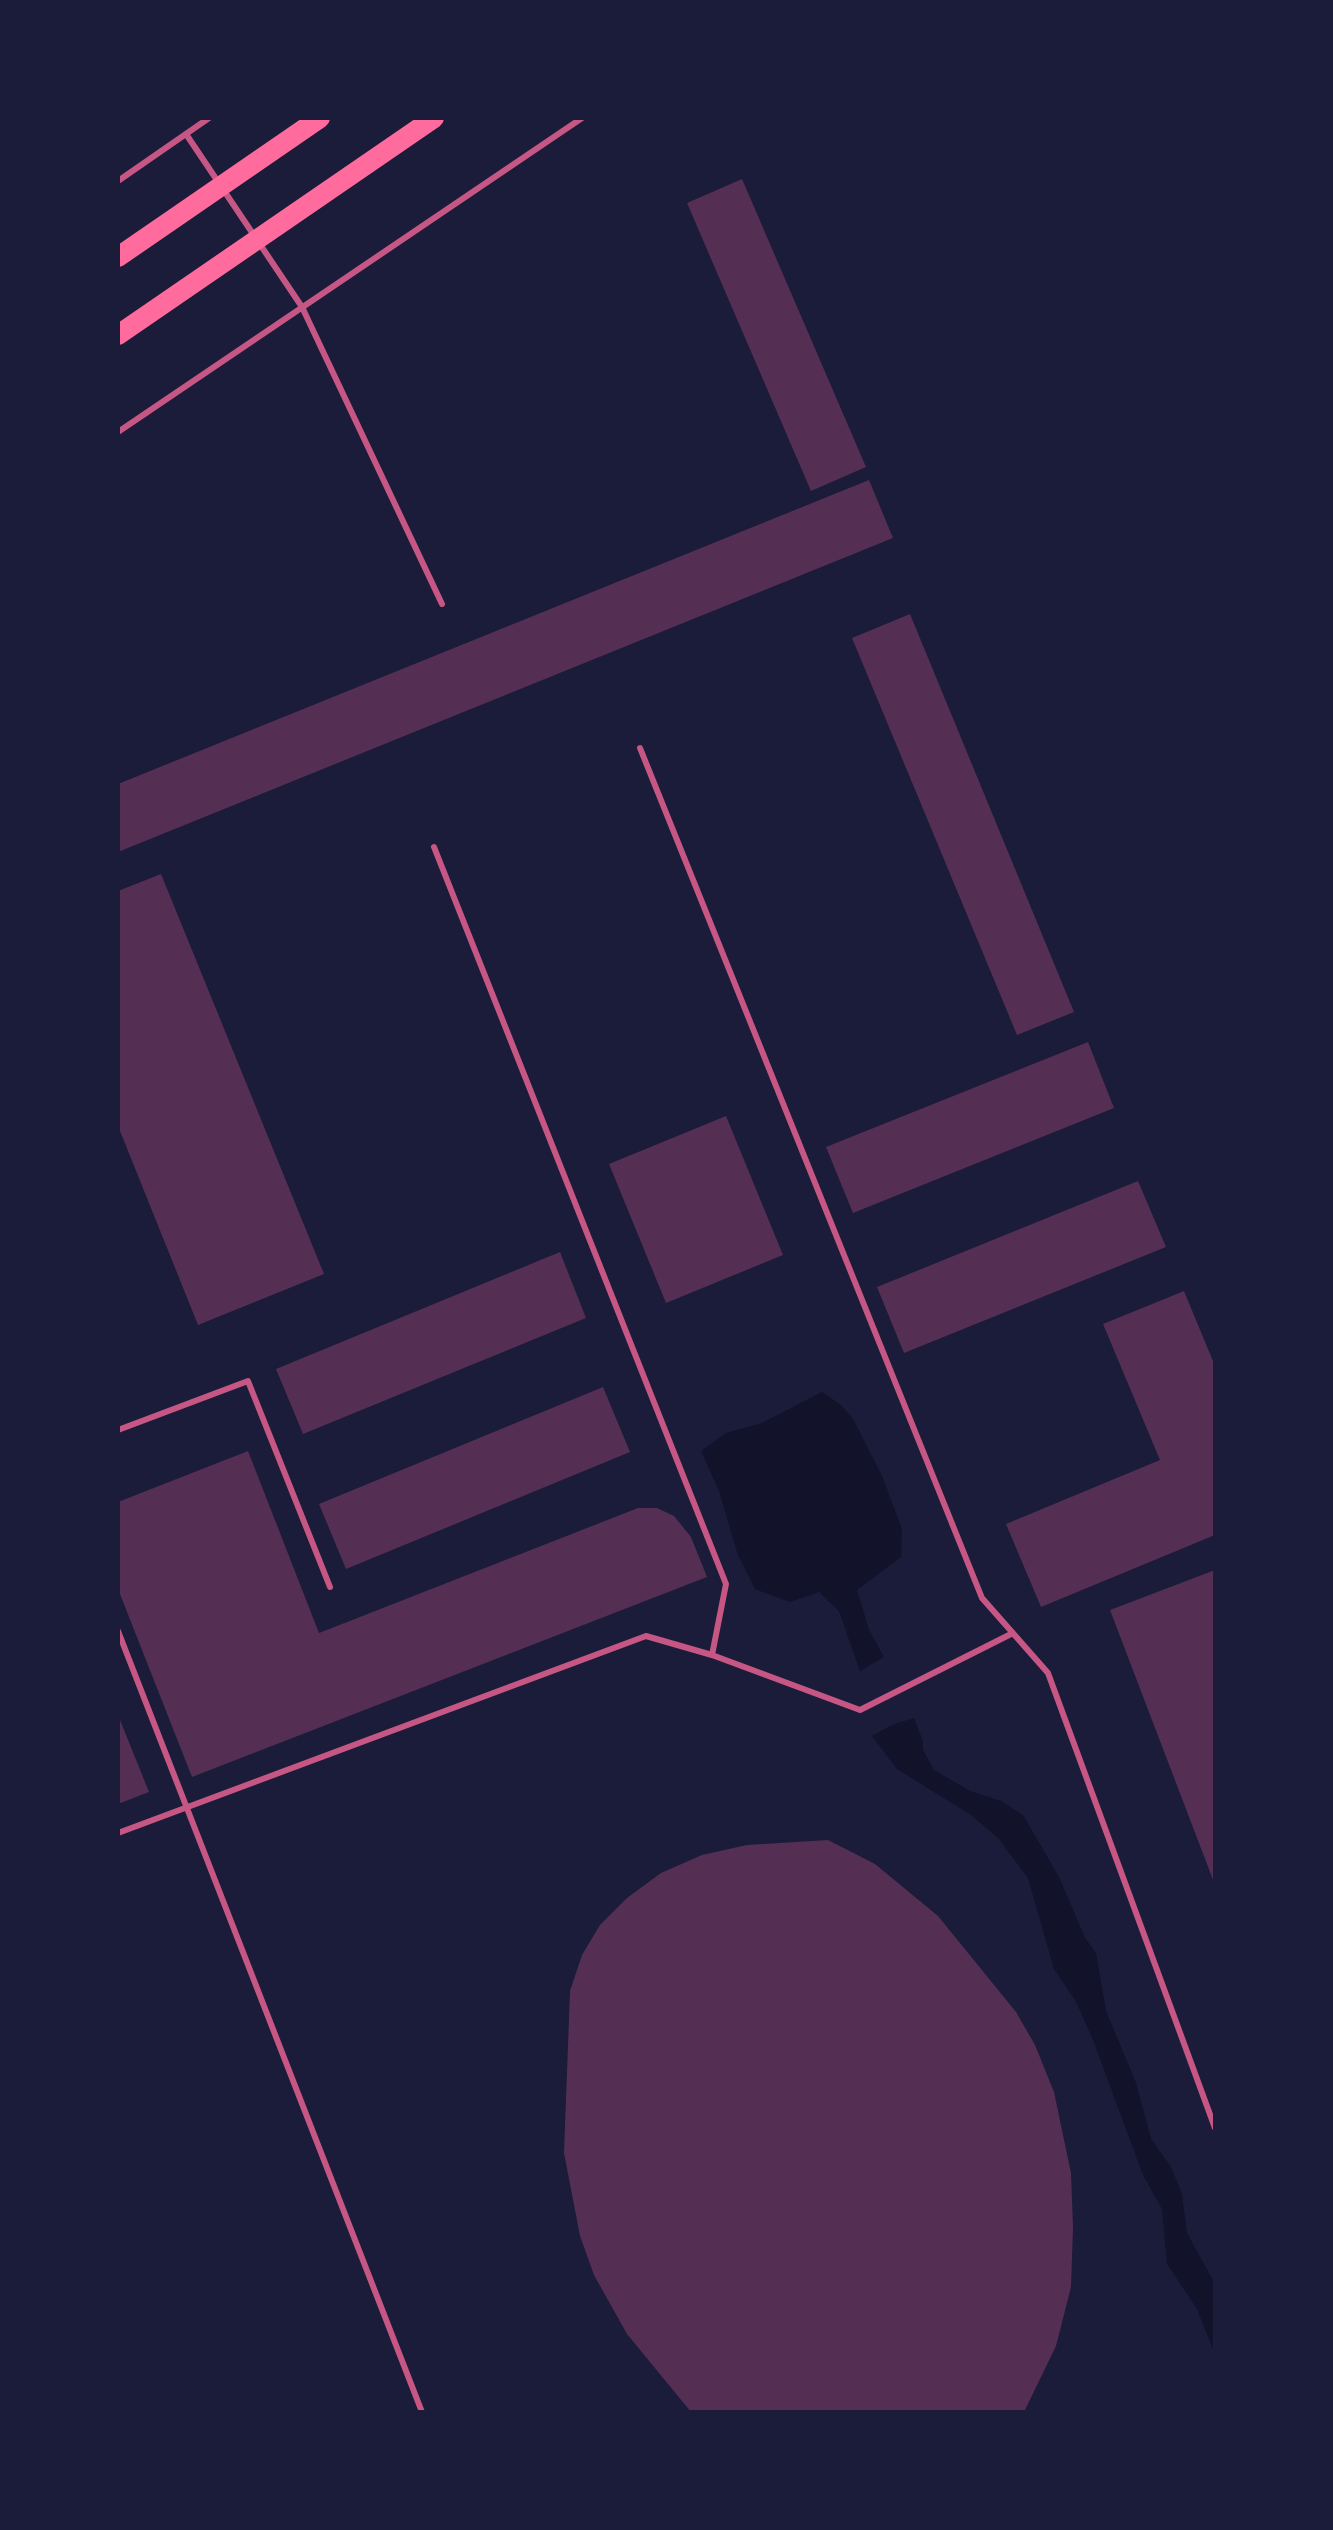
<!DOCTYPE html>
<html>
<head>
<meta charset="utf-8">
<style>
  body { margin:0 }
  #map { position:relative; width:1333px; height:2530px; overflow:hidden; background:#1b1b3a; font-family:Signika,sans-serif }
  canvas { display:block }
  .frame { position:absolute; inset:0; border:120px solid #1b1b3a; pointer-events:none }
</style>
</head>
<body>
<div id="map">
<canvas width="1333" height="2530"></canvas>
<div class="frame"></div>
</div>
<script>
const context = document.querySelector('canvas').getContext('2d');
context.lineJoin = 'round';
function paint(path, color) { context.fillStyle = color; context.fill(path, 'evenodd'); }
const shape = rows => new Path2D(rows.map(r => 'M' + r).join(''));
function strokePath(path, color, width, dash) { context.strokeStyle = color; context.lineWidth = width; context.lineCap = dash ? 'butt' : 'round'; context.setLineDash(dash || []); context.stroke(path); }
paint(shape([
  [822,1392,841,1405,853,1419,882,1476,902,1529,901,1557,857,1590,869,1630,884,1657,860,1671,839,1611,819,1592,790,1602,755,1589,738,1555,719,1491,701,1451,726,1433,762,1423],
  [914,1718,923,1741,923,1750,934,1770,970,1791,1001,1801,1023,1815,1059,1877,1085,1938,1096,1953,1106,2011,1136,2083,1151,2139,1171,2167,1182,2194,1187,2233,1215,2284,1215,2354,1197,2309,1167,2264,1162,2209,1143,2175,1092,2037,1075,2000,1054,1969,1028,1878,998,1838,971,1815,897,1769,872,1736,892,1725]
]), '#12122b');
paint(shape([
  [742,179,866,467,811,491,687,203],
  [869,480,893,538,118,852,118,784],
  [910,614,1074,1012,1017,1035,852,638],
  [161,874,324,1274,198,1325,118,1126,118,891],
  [1088,1042,1114,1108,853,1213,826,1147],
  [726,1116,783,1255,666,1303,609,1164],
  [1138,1181,1166,1247,904,1353,877,1287],
  [560,1252,586,1318,303,1434,276,1369],
  [1184,1291,1215,1366,1215,1535,1041,1607,1006,1524,1160,1460,1103,1324],
  [603,1387,630,1452,346,1569,319,1504],
  [248,1451,319,1633,638,1508,657,1508,674,1516,691,1537,707,1577,192,1777,118,1589,118,1502],
  [1215,1570,1215,1885,1110,1610],
  [118,1715,149,1792,118,1804],
  [828,1840,875,1864,938,1916,1016,2012,1035,2045,1054,2092,1071,2173,1073,2227,1071,2287,1056,2346,1024,2412,691,2412,627,2334,594,2275,580,2236,564,2153,570,1991,582,1955,600,1925,627,1898,661,1873,702,1855,747,1845]
]), '#542f53');
strokePath(shape([
  [186,134,302,307,442,604],
  [118,181,209,118],
  [118,432,582,118],
  [640,748,982,1598,1048,1673,1215,2128],
  [434,847,726,1584,712,1655],
  [118,1430,248,1381,330,1587],
  [118,1631,422,2412],
  [118,1833,646,1636,712,1655,860,1710,1013,1633]
]), '#c65784', 6);
strokePath(shape([
  [118,257,320,118],
  [118,335,434,118]
]), '#ff6b9d', 20);
</script>
</body>
</html>
